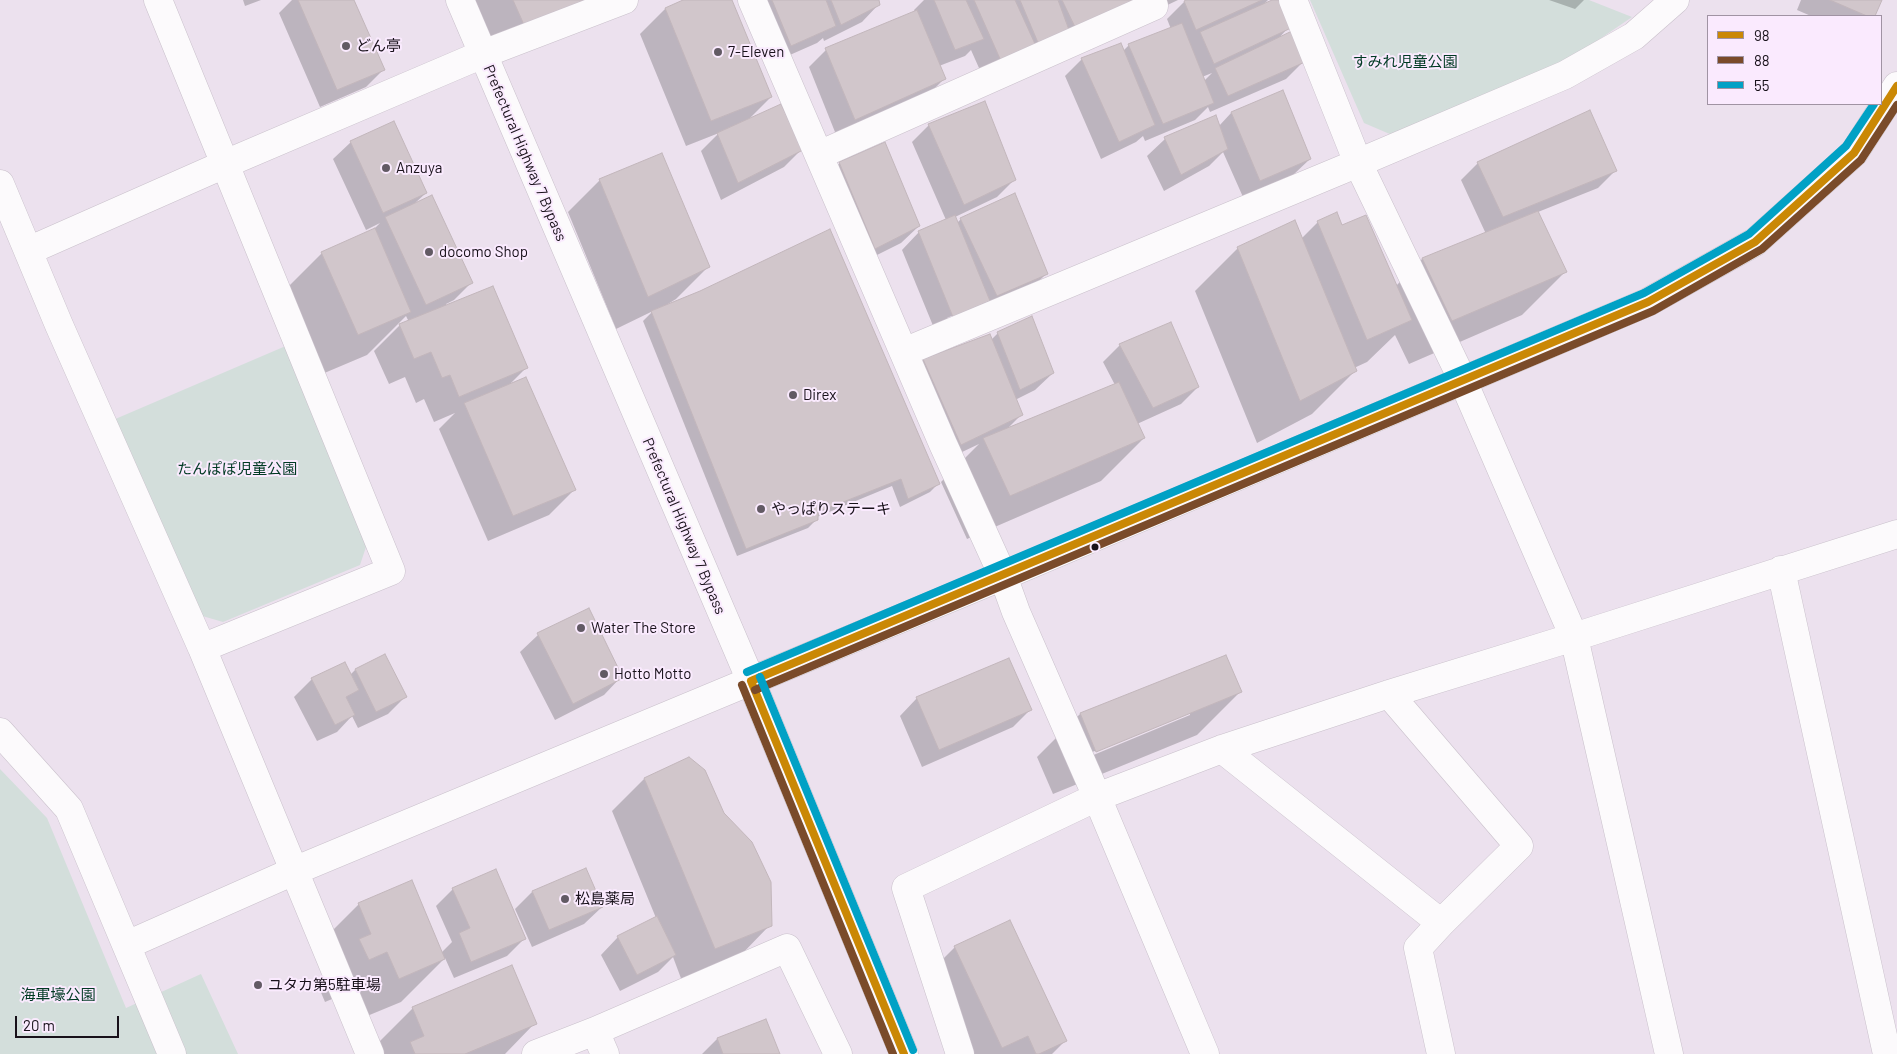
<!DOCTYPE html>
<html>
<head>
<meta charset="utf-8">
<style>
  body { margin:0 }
  #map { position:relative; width:1897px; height:1054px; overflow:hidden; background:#ece1ee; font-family:Barlow,sans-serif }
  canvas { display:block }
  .legend { position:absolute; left:1707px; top:15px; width:175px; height:90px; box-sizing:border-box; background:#faeafe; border:1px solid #a093a3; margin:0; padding:6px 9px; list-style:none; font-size:15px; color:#18111a }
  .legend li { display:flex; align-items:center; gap:10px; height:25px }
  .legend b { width:25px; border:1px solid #a093a3 }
  .scale { position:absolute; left:15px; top:1016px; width:104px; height:22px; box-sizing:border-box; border:2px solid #18111a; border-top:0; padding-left:6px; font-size:15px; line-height:18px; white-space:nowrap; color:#18111a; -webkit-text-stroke:4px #faeafe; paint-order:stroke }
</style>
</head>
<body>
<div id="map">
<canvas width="1897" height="1054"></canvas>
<ul class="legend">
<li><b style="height:6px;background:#ca8805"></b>98</li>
<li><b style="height:6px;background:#7a4b2a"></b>88</li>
<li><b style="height:6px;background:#01a1c5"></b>55</li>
</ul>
<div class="scale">20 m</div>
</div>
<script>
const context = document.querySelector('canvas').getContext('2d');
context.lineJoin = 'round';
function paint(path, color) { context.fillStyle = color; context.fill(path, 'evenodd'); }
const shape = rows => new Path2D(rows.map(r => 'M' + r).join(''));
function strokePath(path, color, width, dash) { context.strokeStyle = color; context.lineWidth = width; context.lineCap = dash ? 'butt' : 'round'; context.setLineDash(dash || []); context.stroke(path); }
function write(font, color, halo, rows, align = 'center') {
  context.font = font + ' Barlow,"Noto Sans JP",sans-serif'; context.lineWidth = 4; context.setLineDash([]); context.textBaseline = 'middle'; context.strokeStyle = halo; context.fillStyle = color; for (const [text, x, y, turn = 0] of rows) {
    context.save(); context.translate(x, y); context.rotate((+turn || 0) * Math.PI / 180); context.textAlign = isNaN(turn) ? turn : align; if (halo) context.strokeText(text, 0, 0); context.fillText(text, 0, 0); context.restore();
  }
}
paint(shape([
  [1310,0,1589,0,1632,17,1572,58,1392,135,1364,123],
  [288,345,368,541,360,565,223,622,199,615,113,420],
  [0,769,47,818,126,1008,201,974,238,1054,0,1054]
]), '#d3dedb');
paint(shape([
  [243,0,261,0,245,6],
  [292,0,353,0,383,70,366,87,320,107,279,13],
  [461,0,599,0,481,70],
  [687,0,730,0,771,97,748,120,801,150,784,167,721,200,701,151,719,133,686,146,640,34,665,9],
  [748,0,877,0,879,4,862,22,824,41,823,38,817,43,774,62],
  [924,0,1142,0,983,77,971,50,965,56,939,66,944,79,927,96,837,137,809,67,826,50,915,13,914,10],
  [1153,0,1178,0,1157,10],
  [1189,0,1268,0,1262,6,1278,0,1289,27,1277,40,1303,62,1286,79,1210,112,1208,107,1195,120,1145,141,1143,136,1136,142,1101,159,1065,76,1082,59,1123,51,1129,45,1171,29,1167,19,1184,2],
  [1212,73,1204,81,1202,77],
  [1549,0,1584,0,1575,9],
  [1801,0,1880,0,1874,16,1811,16,1797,10],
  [1231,113,1310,159,1292,176,1243,197,1223,152,1209,166,1164,191,1147,156,1165,139,1219,126],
  [929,125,1014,180,997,197,955,217,957,223,961,219,1046,274,1029,291,936,333,902,250,919,232,946,220,912,142],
  [970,308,948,320,947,318],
  [351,142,426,193,414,204,471,283,454,300,446,304,446,306,526,368,509,385,574,490,549,515,488,541,439,429,455,413,434,422,424,399,416,403,405,377,389,384,374,351,400,325,409,322,406,316,367,355,315,377,279,296,322,253,373,230,380,223,366,230,333,159],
  [840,163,919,226,901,243,857,265,823,180],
  [1478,163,1615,171,1598,188,1538,212,1565,272,1522,315,1409,364,1395,335,1367,362,1354,368,1355,371,1312,414,1257,443,1195,291,1238,248,1301,239,1318,222,1342,227,1396,286,1422,259,1486,234,1461,180],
  [600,180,708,267,676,299,668,304,668,306,938,484,930,492,900,507,892,486,817,517,817,519,808,528,737,556,643,321,653,311,616,329,568,212],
  [998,333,1053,373,1035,390,1015,400,1021,415,1006,430,1115,385,1103,362,1120,345,1198,387,1181,404,1137,424,1144,438,1101,481,967,539,941,482,979,444,943,461,906,378,923,360,989,335,991,340],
  [588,610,621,677,604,695,555,720,520,652,538,635],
  [1226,656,1240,692,1197,735,1053,794,1037,757,1080,714],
  [1190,712,1190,715,1091,756,1090,753],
  [344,663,350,675,355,670,405,697,388,714,358,728,352,716,337,732,317,741,294,697,312,679],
  [917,698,1030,710,1013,727,922,767,900,716],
  [644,779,770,925,738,958,682,981,673,957,658,972,620,991,601,955,618,937,656,918,612,811],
  [453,889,525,938,507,956,454,978,445,958,401,1002,355,1021,344,994,325,1002,317,983,327,973,316,947,359,904,441,953,452,942,436,906],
  [532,892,602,907,584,924,532,947,515,909],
  [955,947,1066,1040,1052,1054,968,1054,930,972],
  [413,1008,535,1023,505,1054,371,1054,370,1051],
  [765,1020,778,1054,702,1054,717,1039]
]), '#0003');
const building = shape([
  [298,0,354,0,385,70,337,90,298,0],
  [513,0,585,0,525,27,513,0],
  [683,0,732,0,772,97,711,121,665,8,683,0],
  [772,0,826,0,836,26,791,46,772,0],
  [831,0,879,0,880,5,841,25,831,0],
  [934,0,966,0,984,39,955,50,934,0],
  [974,0,1015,0,1035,44,1001,61,974,0],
  [1020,0,1058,0,1069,30,1039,45,1020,0],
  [1062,0,1143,0,1076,29,1062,0],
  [1186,0,1262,0,1196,30,1184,1,1186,0],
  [1272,0,1279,0,1291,28,1214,64,1200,32,1272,0],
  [1830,0,1882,0,1875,16,1867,16,1830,0],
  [917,10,946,79,855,120,825,48,917,10],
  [1182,23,1214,103,1163,124,1128,44,1182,23],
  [1294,30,1305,62,1228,96,1215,68,1294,30],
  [1121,43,1155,125,1119,142,1081,58,1121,43],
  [1283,90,1311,159,1260,181,1231,112,1283,90],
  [985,101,1016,180,964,205,928,124,985,101],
  [781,104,803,150,738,183,717,133,781,104],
  [1590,110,1617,171,1503,217,1477,162,1590,110],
  [1216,115,1228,149,1181,175,1164,137,1216,115],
  [394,121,427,193,383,213,350,141,394,121],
  [885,142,920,226,875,249,839,162,885,142],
  [662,153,710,267,648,297,599,179,662,153],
  [1015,193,1048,274,997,296,960,218,1015,193],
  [432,195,473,283,426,305,385,217,432,195],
  [1538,211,1567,272,1452,321,1422,258,1538,211],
  [1337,212,1342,225,1366,215,1412,320,1367,340,1317,221,1337,212],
  [955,215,990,301,953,317,918,231,955,215],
  [1295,220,1357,371,1300,401,1237,247,1295,220],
  [375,228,411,312,358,335,321,252,375,228],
  [830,229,940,484,908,499,901,479,818,512,818,520,746,549,651,311,700,291,830,229],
  [493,286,528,368,459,397,450,375,442,378,431,352,414,359,399,324,493,286],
  [1032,316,1054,373,1020,390,997,332,1032,316],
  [1171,322,1199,387,1153,408,1119,344,1171,322],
  [990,334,1023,415,961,445,923,359,990,334],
  [526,377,576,490,513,516,464,403,526,377],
  [1119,382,1145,438,1010,496,983,438,1119,382],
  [589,608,623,678,573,704,537,633,589,608],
  [385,654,407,697,376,712,355,669,385,654],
  [1226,655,1242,692,1096,752,1080,713,1226,655],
  [1009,658,1032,710,939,750,916,697,1009,658],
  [345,662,359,690,346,697,355,715,335,725,311,678,345,662],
  [689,757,705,770,724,813,752,842,771,882,772,926,715,949,644,778,689,757],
  [586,868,603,907,549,930,532,891,586,868],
  [496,869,526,939,471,962,459,933,470,928,452,888,496,869],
  [412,880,445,959,399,979,387,952,369,960,359,939,371,934,358,903,412,880],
  [657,916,676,955,637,975,617,936,657,916],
  [1010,920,1067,1041,1039,1054,1036,1054,1028,1036,1002,1048,954,946,1010,920],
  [512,965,537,1024,465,1054,415,1054,410,1042,424,1036,412,1007,512,965],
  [766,1019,780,1054,723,1054,717,1038,766,1019]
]);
paint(building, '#d1c6cb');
strokePath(building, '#c2b6bb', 1);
const minor = shape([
  [158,0,391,571,202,648],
  [752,0,943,444,1003,576,1016,612,1097,797,1205,1054],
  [1293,0,1358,163,1463,381,1574,637,1669,1054],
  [819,155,1154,6,1152,0],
  [0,184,59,325,202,648,370,1054],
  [28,251,225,164,483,54,624,0],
  [904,352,1358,163,1565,75,1634,36,1675,0],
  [1781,570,1887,1054],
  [1389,694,1519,846,1441,923],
  [0,732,69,809,172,1054],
  [1222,749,1441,923,1418,948,1441,1054],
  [127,945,294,871,1003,576,1648,302,1755,242,1854,153,1897,86],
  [595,1031,787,948,838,1054],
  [536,1054,595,1031,605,1054],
  [960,1054,906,888,1097,797,1222,749,1389,694,1574,637,1897,534]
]);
const major = shape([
  [460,0,751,681,904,1054]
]);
strokePath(minor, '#c9c0cb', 29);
strokePath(major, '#c9c0cb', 29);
strokePath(minor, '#fcfafc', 28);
strokePath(major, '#fcfafc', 28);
strokePath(shape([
  [751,681,1648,302,1755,242,1854,153,1897,86],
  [751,681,904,1054]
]), '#ca8805', 8);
strokePath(shape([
  [742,685,893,1054],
  [755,690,1653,311,1762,249,1861,160,1897,105]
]), '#7a4b2a', 8);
strokePath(shape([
  [747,672,1644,293,1749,234,1846,146,1874,104],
  [760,677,913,1050]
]), '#01a1c5', 8);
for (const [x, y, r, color] of [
  [346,46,5,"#625a64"],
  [718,52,5,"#625a64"],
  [386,168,5,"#625a64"],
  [429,252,5,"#625a64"],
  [793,395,5,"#625a64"],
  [761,509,5,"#625a64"],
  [1095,547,4.5,"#18111a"],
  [581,628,5,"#625a64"],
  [604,674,5,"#625a64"],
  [565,899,5,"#625a64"],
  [258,985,5,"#625a64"]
]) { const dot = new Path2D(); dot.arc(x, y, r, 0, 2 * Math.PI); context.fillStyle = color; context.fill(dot); strokePath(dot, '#faeafe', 2); }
write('15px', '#18111a', '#faeafe', [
  ["どん亭",356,46],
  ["7-Eleven",728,52],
  ["Anzuya",396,168],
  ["docomo Shop",439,252],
  ["Direx",803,395],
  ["やっぱりステーキ",771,509],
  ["Water The Store",591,628],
  ["Hotto Motto",614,674],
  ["松島薬局",575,899],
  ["ユタカ第5駐車場",268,985]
], 'left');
write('15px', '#003a23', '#faeafe', [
  ["すみれ児童公園",1405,62],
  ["たんぽぽ児童公園",237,469],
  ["海軍壕公園",58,995]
]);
write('15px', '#18111a', '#faeafe', [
  ["Prefectural Highway 7 Bypass",525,153,67],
  ["Prefectural Highway 7 Bypass",684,526,67]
]);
</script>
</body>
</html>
